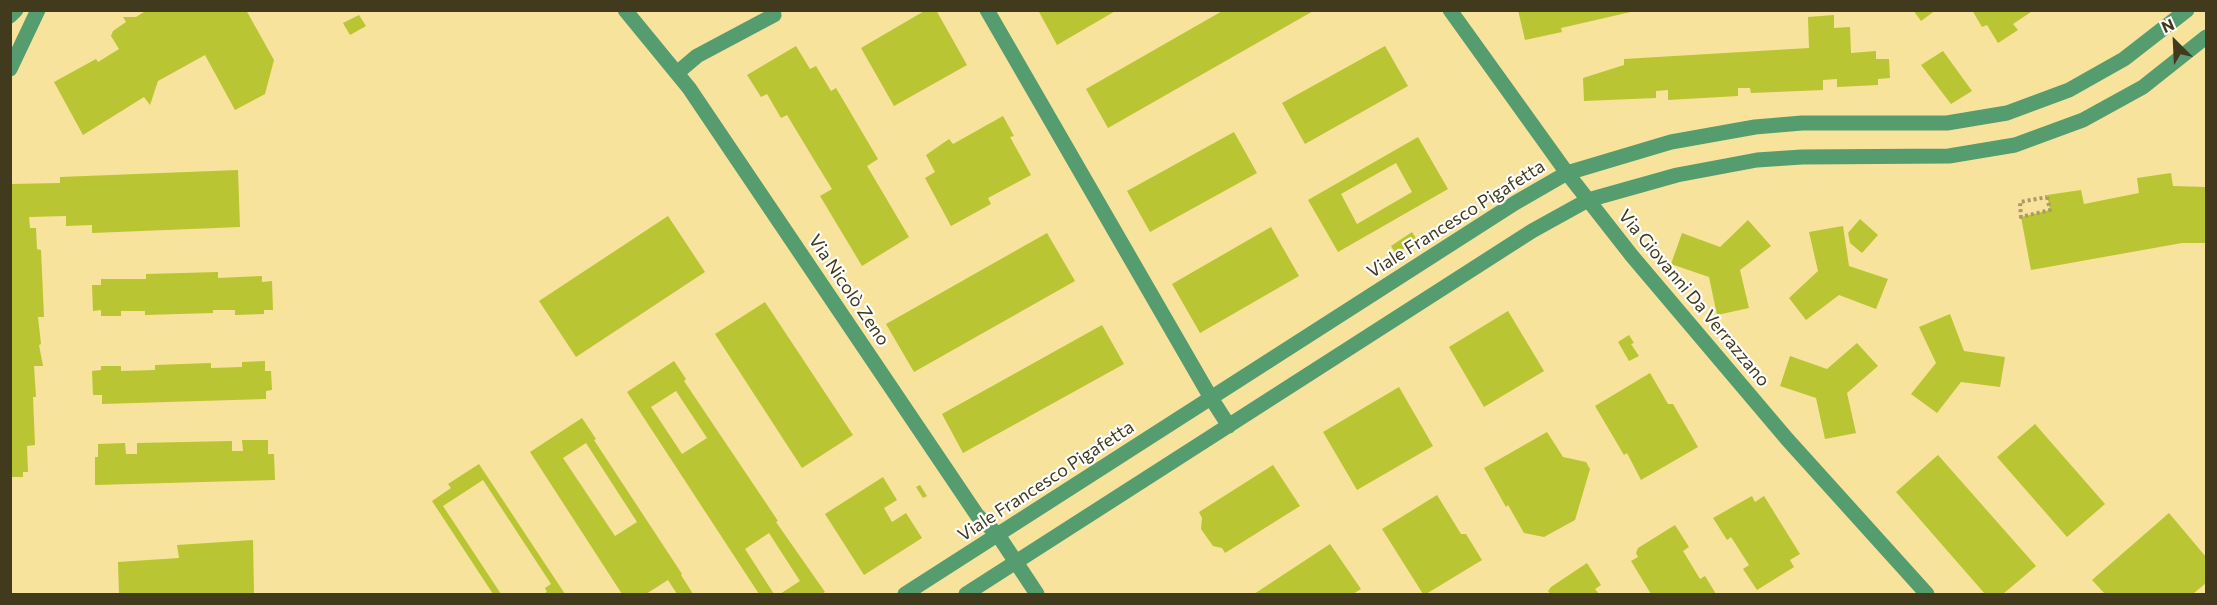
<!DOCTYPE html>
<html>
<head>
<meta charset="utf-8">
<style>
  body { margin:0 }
  #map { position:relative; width:2217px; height:605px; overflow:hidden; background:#f7e39c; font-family:Commissioner,sans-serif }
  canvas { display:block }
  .frame { position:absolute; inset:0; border:12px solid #423a1d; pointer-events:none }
  .north { position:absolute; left:2145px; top:12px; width:60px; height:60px; -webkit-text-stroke:4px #fff; paint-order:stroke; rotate:336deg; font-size:16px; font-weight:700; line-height:24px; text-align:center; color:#423a1d }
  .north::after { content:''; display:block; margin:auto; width:21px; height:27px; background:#423a1d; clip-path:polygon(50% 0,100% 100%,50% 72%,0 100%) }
</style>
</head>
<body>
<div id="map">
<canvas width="2217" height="605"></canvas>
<div class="frame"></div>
<div class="north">N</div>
</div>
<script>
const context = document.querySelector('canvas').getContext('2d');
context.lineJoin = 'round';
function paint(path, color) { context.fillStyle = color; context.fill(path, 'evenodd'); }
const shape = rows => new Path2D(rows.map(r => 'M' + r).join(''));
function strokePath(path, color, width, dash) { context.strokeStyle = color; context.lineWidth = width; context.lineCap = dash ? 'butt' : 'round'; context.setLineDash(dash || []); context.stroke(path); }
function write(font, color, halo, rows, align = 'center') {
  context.font = font + ' Commissioner,sans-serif'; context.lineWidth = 4.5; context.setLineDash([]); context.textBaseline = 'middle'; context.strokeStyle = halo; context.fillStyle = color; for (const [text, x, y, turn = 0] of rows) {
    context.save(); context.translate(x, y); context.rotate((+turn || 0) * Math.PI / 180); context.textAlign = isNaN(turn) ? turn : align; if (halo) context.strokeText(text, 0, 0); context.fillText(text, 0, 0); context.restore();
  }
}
paint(shape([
  [147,10,246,10,274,60,265,94,235,110,205,55,158,81,150,105,144,97,83,135,54,82,96,59,98,62,119,49,111,36,113,31,126,22,123,17,136,17],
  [926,10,936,10,967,65,894,106,861,48],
  [1038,10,1117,10,1057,45],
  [1224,10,1315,10,1108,128,1086,89],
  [1518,10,1635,10,1635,11,1561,28,1562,32,1525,40],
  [1913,10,1936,10,1921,21],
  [1972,10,2034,10,2013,24,2018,30,1998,43,1987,25,1982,27],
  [359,15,366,26,350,35,343,23],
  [1834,15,1834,28,1850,27,1851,53,1876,51,1876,59,1889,59,1890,78,1878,79,1878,85,1837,87,1837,79,1823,80,1823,90,1751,93,1750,88,1738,88,1738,96,1668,100,1668,90,1656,91,1656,98,1584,101,1583,78,1624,65,1624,59,1809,48,1808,17],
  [796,46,810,69,816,66,831,91,836,88,878,159,867,166,909,237,862,266,820,196,832,189,816,163,787,115,781,118,767,94,761,97,747,75],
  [1385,46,1408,86,1305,144,1282,103],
  [1943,51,1972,91,1951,104,1921,65],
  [1003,116,1014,136,1010,137,1031,175,988,198,991,204,951,226,925,178,935,172,926,155,949,139,953,144],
  [1234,132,1257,173,1150,232,1127,191],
  [1418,137,1448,189,1338,252,1308,200],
  [1396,163,1412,192,1357,224,1341,194],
  [238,170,240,227,92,233,92,225,66,226,66,216,29,217,30,228,36,228,37,249,41,250,44,317,38,317,41,344,39,345,43,366,34,366,36,397,33,397,35,445,27,446,28,472,23,472,23,477,10,477,10,184,60,183,60,177],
  [2171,173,2173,186,2206,187,2206,243,2182,243,2031,270,2021,217,2050,210,2047,195,2081,190,2084,204,2139,193,2137,178],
  [668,216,705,272,576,357,539,301],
  [1860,219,1878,235,1862,253,1850,243,1848,233],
  [1748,220,1771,246,1740,270,1749,308,1717,315,1709,277,1671,264,1682,233,1720,247],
  [1843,226,1849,266,1888,279,1876,309,1839,295,1806,320,1789,298,1818,271,1809,232],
  [1271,227,1299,276,1200,333,1172,284],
  [1412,232,1417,240,1396,254,1391,246],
  [1047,233,1075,281,914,372,886,324],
  [218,272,218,278,262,276,262,282,272,281,273,310,264,310,264,314,235,315,235,310,213,310,213,313,145,315,145,311,121,311,121,316,101,316,101,310,93,311,92,285,101,285,101,279,146,279,146,274],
  [765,302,853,435,802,468,715,334],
  [1508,311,1544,371,1484,407,1449,347],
  [1950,314,1964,351,2005,357,2000,387,1961,382,1937,413,1911,394,1936,363,1919,327],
  [1102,325,1124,364,963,453,942,414],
  [1629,335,1634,343,1631,344,1639,356,1629,361,1618,342],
  [1857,343,1878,366,1847,393,1856,433,1825,439,1816,398,1780,386,1790,356,1827,369],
  [265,361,265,371,271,371,272,390,266,391,266,399,102,404,102,395,93,395,92,371,101,370,101,366,121,366,121,371,155,370,155,365,211,363,211,368,242,367,242,362],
  [674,361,686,379,684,381,778,521,776,522,825,592,821,594,780,594,800,581,769,533,745,549,774,594,759,594,627,392],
  [676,391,707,438,682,454,651,407],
  [1650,373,1668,404,1673,404,1698,447,1641,480,1627,453,1624,455,1595,406],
  [1399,387,1433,446,1357,490,1323,432],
  [582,418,596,439,594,440,682,574,681,575,693,594,677,594,668,580,646,594,622,594,530,452],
  [586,443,637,522,615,536,563,458],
  [2035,424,2105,504,2067,537,1997,457],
  [1547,432,1563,457,1586,462,1590,469,1575,520,1544,537,1524,533,1508,505,1506,507,1484,468],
  [242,440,268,440,268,454,274,454,275,480,95,485,95,457,98,457,98,444,125,443,126,454,137,454,137,443,232,441,232,451,243,451],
  [1938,455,2036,566,2003,594,1985,594,1896,492],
  [479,464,565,594,543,594,547,592,545,588,551,584,483,480,443,506,501,594,493,594,432,501,451,488,448,484],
  [1273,465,1300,506,1225,553,1222,548,1213,546,1201,529,1202,518,1199,512],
  [883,477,897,500,884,508,892,522,906,513,922,538,864,575,825,514],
  [920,485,927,496,923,498,916,487],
  [1437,495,1461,534,1466,534,1482,560,1426,594,1423,594,1382,529],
  [1752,496,1755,502,1764,496,1800,554,1790,560,1794,567,1757,590,1743,569,1749,565,1731,537,1727,540,1713,518],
  [2169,513,2206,557,2206,583,2193,594,2105,594,2092,580],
  [1675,525,1689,547,1683,551,1700,579,1705,576,1716,594,1651,594,1631,561,1638,557,1636,553,1638,548],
  [253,540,254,594,119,594,118,562,179,558,177,545],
  [1330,544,1361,589,1353,594,1254,594],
  [1587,563,1601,585,1595,589,1599,594,1550,594,1548,591,1551,587]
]), '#b9c532');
strokePath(shape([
  [2047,197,2050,210,2021,217,2020,202,2047,197]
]), '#aa9b66', 4, [3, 3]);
strokePath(shape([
  [625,10,689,88,977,515,998,535,1037,594],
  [987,10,1211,398,1229,426],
  [1450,10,1567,173,1632,256,1787,439,1927,594],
  [10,16,16,10],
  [10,69,38,10],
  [677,73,697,56,774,15],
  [905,594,1515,203,1567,173,1671,142,1755,127,1802,123,1947,123,2007,113,2069,90,2124,59,2187,10],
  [966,594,1532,231,1588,200,1677,175,1757,160,1802,157,1949,156,2015,145,2083,120,2143,87,2206,37]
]), '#559c6f', 15);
write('18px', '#423a1d', '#fff', [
  ["Viale Francesco Pigafetta",1456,219,-32],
  ["Via Nicolò Zeno",849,290,56],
  ["Via Giovanni Da Verrazzano",1694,298,50],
  ["Viale Francesco Pigafetta",1046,481,-33]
]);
</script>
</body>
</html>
